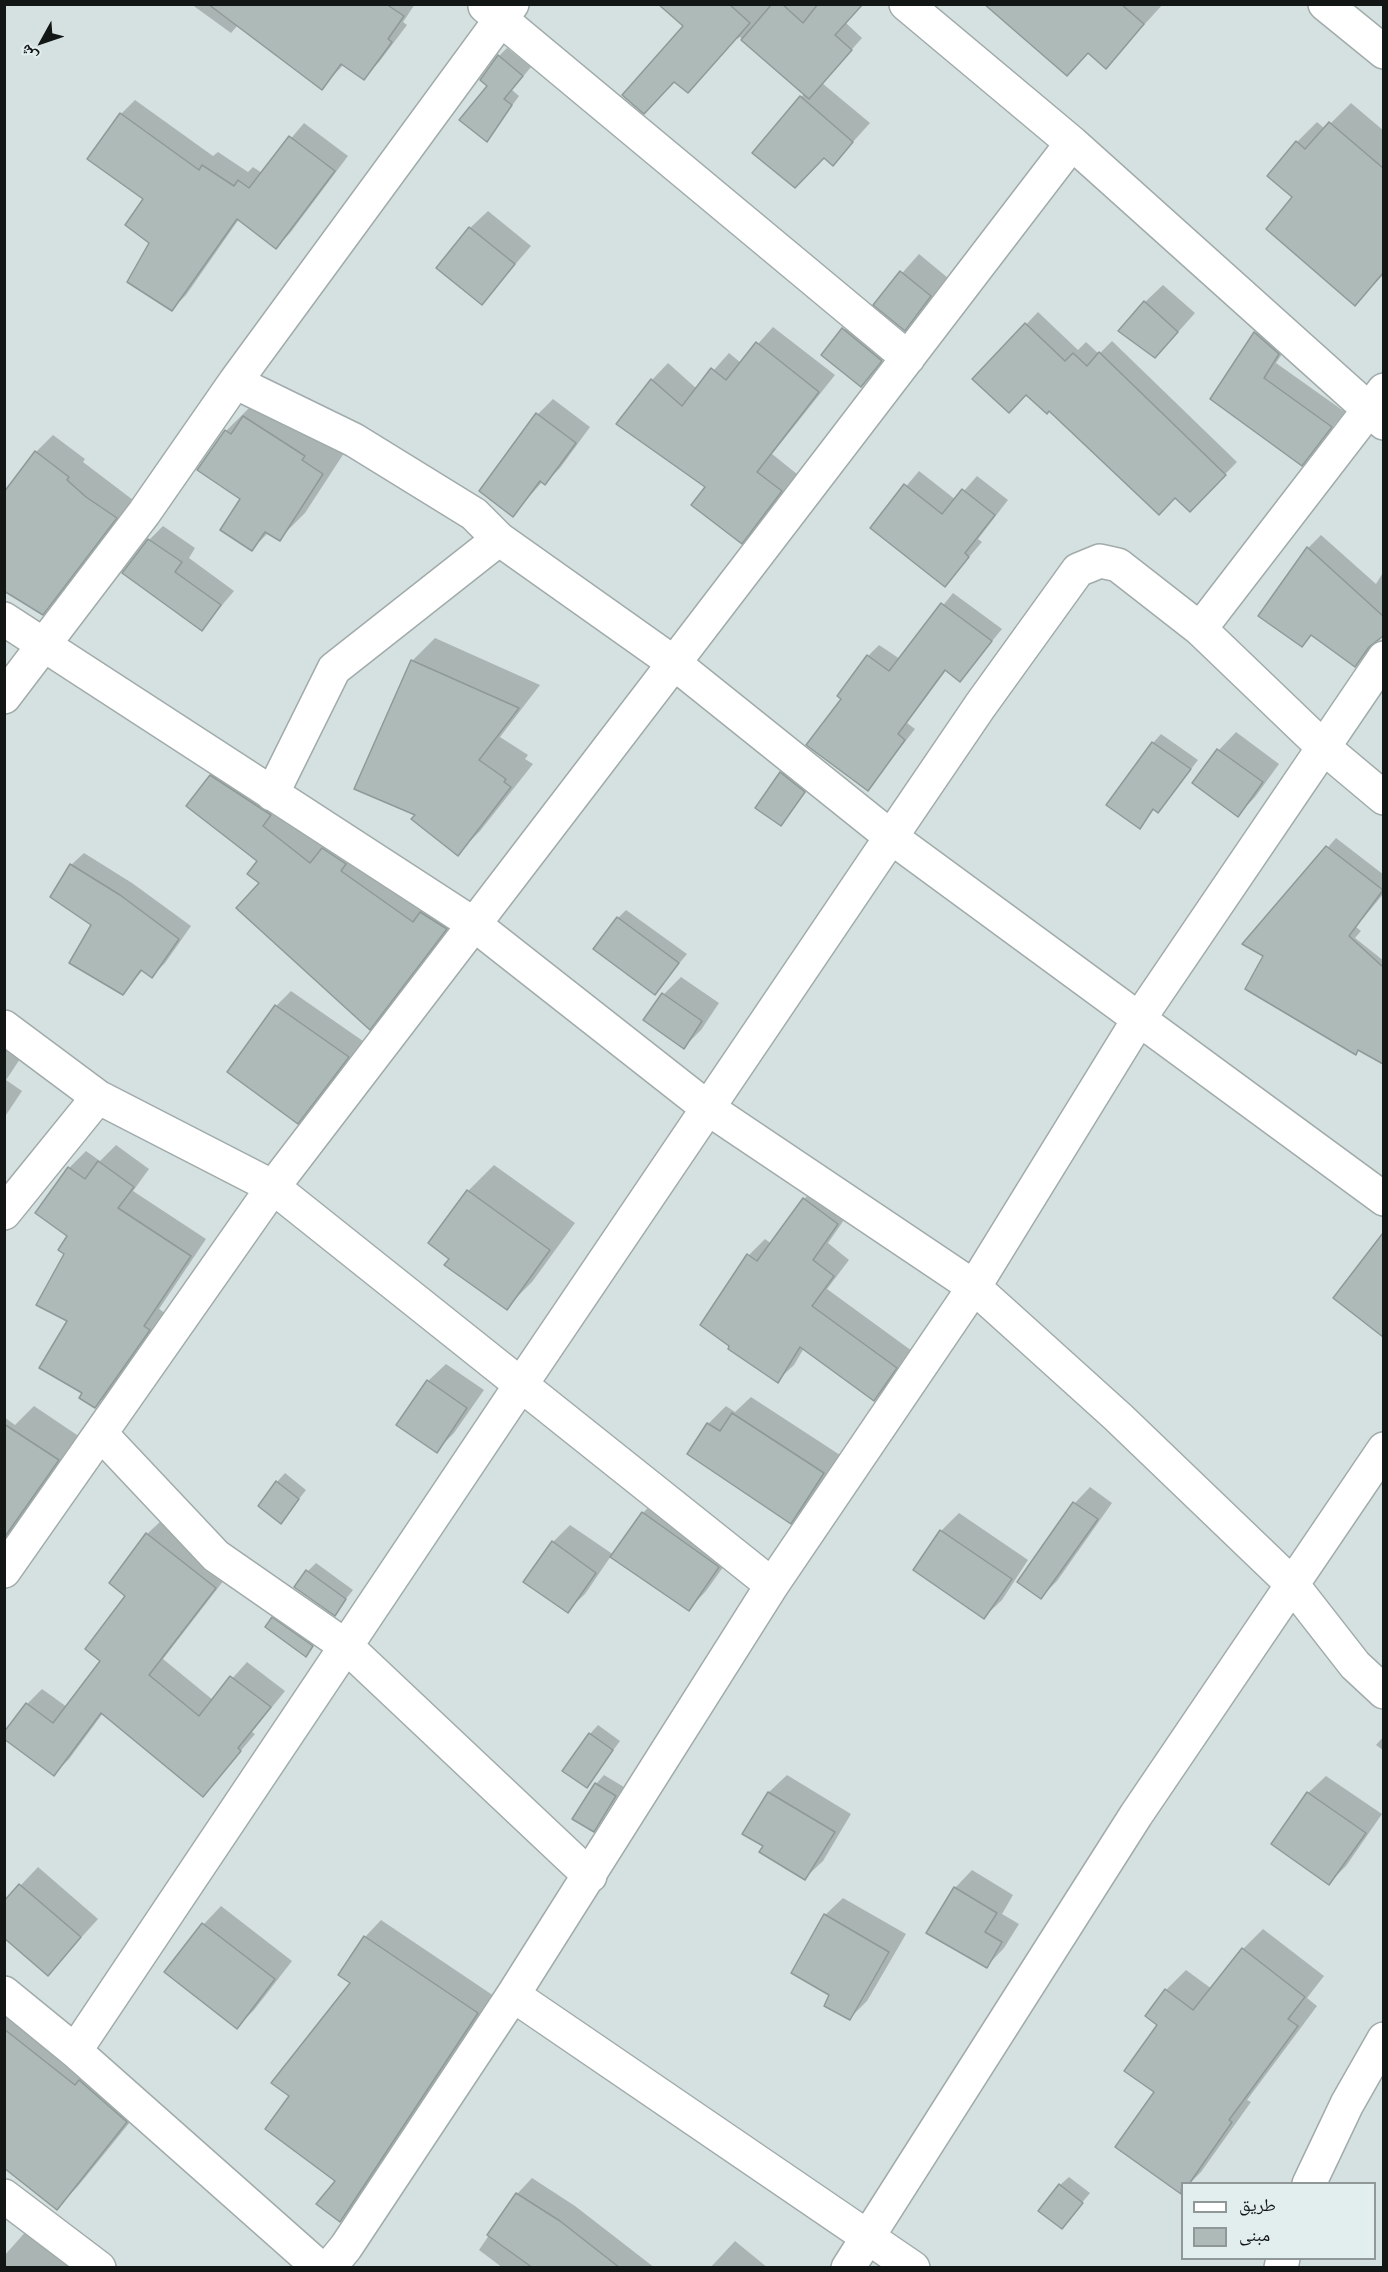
<!DOCTYPE html>
<html>
<head>
<meta charset="utf-8">
<style>
  body { margin:0 }
  #map { position:relative; width:1388px; height:2272px; overflow:hidden; background:#d5e1e0; font-family:"PT Sans Narrow","Noto Naskh Arabic",sans-serif }
  canvas { display:block }
  .frame { position:absolute; inset:0; border:6px solid #121615; pointer-events:none }
  .legend { position:absolute; left:1181px; top:2182px; width:195px; height:78px; box-sizing:border-box; background:#e2eeed; border:2px solid #8f9897; margin:0; padding:8px 10px; list-style:none; font-size:18px; color:#121615 }
  .legend li { display:flex; align-items:center; gap:12px; height:30px }
  .legend b { width:30px; border:2px solid #8f9897 }
  .north { position:absolute; left:12px; top:12px; width:60px; height:60px; -webkit-text-stroke:4px #e2eeed; paint-order:stroke; rotate:230deg; font-size:16px; font-weight:700; line-height:24px; text-align:center; color:#121615 }
  .north::after { content:''; display:block; margin:auto; width:21px; height:27px; background:#121615; clip-path:polygon(50% 0,100% 100%,50% 72%,0 100%) }
</style>
</head>
<body>
<div id="map">
<canvas width="1388" height="2272"></canvas>
<div class="frame"></div>
<ul class="legend">
<li><b style="height:8px;background:#fff"></b>طريق</li>
<li><b style="height:16px;background:#aebab8"></b>مبنى</li>
</ul>
<div class="north">ش</div>
</div>
<script>
const context = document.querySelector('canvas').getContext('2d');
context.lineJoin = 'round';
function paint(path, color) { context.fillStyle = color; context.fill(path, 'evenodd'); }
const shape = rows => new Path2D(rows.map(r => 'M' + r).join(''));
function strokePath(path, color, width, dash) { context.strokeStyle = color; context.lineWidth = width; context.lineCap = dash ? 'butt' : 'round'; context.setLineDash(dash || []); context.stroke(path); }
paint(shape([
  [191,4,415,4,403,22,407,25,379,62,363,78,344,64,322,88,238,25,231,33],
  [673,4,862,4,846,23,862,38,822,83,870,123,833,164,801,97,805,93,740,37,737,39,685,26],
  [986,4,1163,4,1106,67,1089,52],
  [507,48,531,67,512,90,519,96,487,140,489,86,499,56],
  [135,100,213,156,218,152,248,172,253,167,262,173,304,123,348,156,290,233,276,247,239,219,186,295,172,309,151,242,145,199,121,114],
  [1351,103,1384,131,1384,274,1355,304,1294,197,1297,142,1317,122,1325,129],
  [488,211,531,246,482,303,470,228],
  [919,254,948,278,905,329,875,304],
  [1163,285,1195,313,1172,339,1145,302],
  [861,311,898,342,861,385,823,355],
  [1038,312,1078,350,1086,342,1099,354,1112,341,1237,462,1190,510,1175,496,1027,393,974,379],
  [1269,319,1292,339,1276,363,1345,412,1302,464,1212,398,1255,333],
  [773,327,835,375,772,454,797,474,758,525,742,542,708,487,619,423,652,380,668,363,697,389,729,353,741,363],
  [553,399,590,427,560,468,545,483,543,481,513,515,481,490,538,414],
  [252,405,348,447,305,513,279,539,269,532,252,549,226,431],
  [53,435,85,459,83,462,133,500,59,597,42,613,36,452],
  [919,471,956,500,977,476,1008,500,978,539,982,542,945,585,872,527],
  [163,526,195,548,189,558,234,591,202,629,149,540],
  [1321,535,1376,584,1384,571,1384,635,1355,665,1313,634,1302,645,1260,616,1308,548],
  [953,593,1002,629,960,680,947,669,907,723,915,729,868,789,843,699,868,656,879,645,900,659],
  [435,638,540,685,500,737,528,755,525,759,533,764,480,831,457,854,417,815,412,661],
  [1236,732,1279,764,1255,797,1238,815,1194,783,1219,750],
  [1161,734,1198,760,1166,802,1158,811,1155,808,1140,827,1153,743],
  [228,759,462,912,387,1011,370,1027,261,883,259,860,211,776],
  [790,765,813,783,781,824,781,773],
  [1336,838,1384,875,1384,893,1356,927,1361,931,1355,938,1384,961,1382,1062,1359,1049,1355,1053,1265,955,1245,944],
  [84,853,132,883,191,926,165,963,152,976,143,970,122,993,92,925,71,865],
  [626,910,687,954,655,993,618,918],
  [681,977,719,1003,701,1030,684,1047,664,994],
  [291,991,363,1041,313,1107,298,1122,276,1006],
  [4,1035,26,1050,6,1080,22,1091,4,1118],
  [116,1145,149,1169,133,1191,206,1239,159,1309,165,1313,112,1390,95,1406,84,1392,69,1321,65,1254,69,1236,69,1168,86,1151,100,1161],
  [494,1165,575,1223,532,1282,506,1308,430,1243,468,1191],
  [820,1183,853,1207,828,1243,849,1260,827,1289,912,1351,890,1383,874,1399,804,1348,794,1365,777,1381,749,1255,765,1239,772,1244,804,1199],
  [1384,1238,1384,1336,1335,1298],
  [446,1364,484,1390,454,1433,436,1451,428,1381],
  [751,1397,840,1455,808,1504,791,1522,708,1424,726,1406,735,1412],
  [34,1406,80,1437,4,1568,4,1417,15,1425],
  [285,1473,306,1490,281,1522,277,1482],
  [1090,1487,1112,1503,1057,1581,1041,1597,1019,1581,1075,1503],
  [660,1495,736,1549,706,1591,689,1609,611,1556,585,1594,567,1611,553,1542,570,1525,614,1555,643,1513],
  [959,1513,1028,1560,1002,1600,984,1617,915,1569,941,1531],
  [163,1519,231,1571,163,1659,213,1700,247,1662,285,1691,252,1732,255,1734,203,1795,103,1713,69,1759,54,1774,27,1704,42,1689,67,1707,102,1660,147,1534],
  [316,1563,353,1590,334,1614,308,1571],
  [281,1610,320,1637,306,1655,273,1618],
  [598,1725,620,1741,587,1786,590,1734],
  [1384,1736,1384,1751,1376,1745],
  [604,1775,624,1787,593,1831,596,1784],
  [787,1775,851,1814,823,1861,805,1878,765,1846,744,1833,769,1792],
  [1326,1776,1382,1814,1346,1866,1329,1883,1308,1793],
  [38,1867,98,1919,48,1974,4,1903],
  [972,1870,1013,1895,1002,1914,1019,1924,1004,1948,987,1966,955,1888],
  [843,1898,906,1934,867,2001,849,2019,831,1995,825,1915],
  [221,1906,292,1961,254,2010,237,2027,166,1972,204,1924],
  [381,1920,494,1996,356,2204,340,2220,337,2180,352,1983,365,1937],
  [1263,1929,1324,1976,1307,1998,1317,2006,1247,2100,1251,2102,1201,2172,1189,2184,1182,2184,1181,2192,1156,2091,1159,2024,1166,1990,1186,1970,1212,1989,1243,1949],
  [4,1975,148,2100,78,2186,57,2208,4,2166],
  [1069,2177,1090,2193,1062,2227,1060,2185],
  [532,2178,575,2206,655,2268,503,2268,479,2250,517,2194],
  [37,2219,103,2268,4,2268,4,2256],
  [735,2241,768,2268,710,2268]
]), '#0003');
const building = shape([
  [208,4,386,4,404,16,388,39,392,42,364,80,341,64,322,90,208,4],
  [658,4,729,4,750,23,688,93,674,82,644,114,622,95,683,26,658,4],
  [772,4,782,4,803,23,818,4,863,4,835,35,852,50,809,99,741,40,772,4],
  [984,4,1121,4,1144,24,1106,69,1088,53,1067,76,984,4],
  [498,55,523,76,504,99,512,105,487,142,459,120,487,86,480,80,498,55],
  [800,96,853,142,833,166,824,158,795,188,752,153,800,96],
  [120,113,199,170,202,165,234,186,238,180,249,188,289,136,335,171,276,249,237,219,172,311,127,282,149,243,125,225,143,199,87,159,120,113],
  [1329,122,1383,168,1383,273,1355,306,1266,229,1292,197,1267,176,1296,141,1305,149,1329,122],
  [469,227,515,264,482,305,436,268,469,227],
  [900,271,931,296,905,331,873,305,900,271],
  [1144,301,1178,332,1155,358,1118,331,1144,301],
  [1025,323,1065,361,1073,353,1087,366,1099,352,1226,475,1190,512,1175,498,1159,515,1049,411,1047,414,1026,395,1009,413,972,379,1025,323],
  [842,328,882,361,861,387,821,355,842,328],
  [1254,332,1279,354,1264,378,1332,427,1302,466,1210,399,1254,332],
  [756,342,819,392,757,472,782,491,742,544,691,505,705,487,616,424,651,379,682,406,711,368,726,380,756,342],
  [536,413,576,443,545,485,540,481,513,517,479,491,536,413],
  [243,416,305,456,302,460,323,474,280,541,265,532,252,551,220,530,240,499,197,470,225,430,231,434,243,416],
  [35,451,69,477,67,480,86,497,117,518,43,615,4,591,4,492,35,451],
  [904,484,942,514,962,489,995,515,965,553,969,557,945,587,870,528,904,484],
  [148,539,182,562,175,572,221,605,202,631,122,573,148,539],
  [1307,547,1383,616,1383,636,1369,647,1355,667,1311,635,1302,647,1258,616,1307,547],
  [941,603,992,641,960,682,945,670,898,734,905,740,868,791,806,745,841,699,837,696,867,655,889,671,941,603],
  [411,660,519,708,479,760,506,779,504,782,511,787,458,856,411,819,415,815,354,789,411,660],
  [1152,742,1191,769,1158,813,1153,809,1140,829,1106,805,1152,742],
  [1217,749,1263,782,1238,817,1192,783,1217,749],
  [780,772,805,792,781,826,755,808,780,772],
  [210,775,271,815,263,826,310,863,322,848,346,864,341,871,413,922,420,912,447,929,370,1030,236,908,259,883,247,874,257,861,186,806,210,775],
  [1326,846,1383,890,1349,936,1383,967,1383,1064,1358,1050,1356,1055,1245,989,1263,956,1242,944,1326,846],
  [70,864,120,895,179,939,152,978,141,970,123,995,69,963,91,925,50,897,70,864],
  [617,917,679,963,655,995,593,949,617,917],
  [662,993,702,1021,684,1049,643,1020,662,993],
  [275,1005,349,1057,298,1124,227,1072,275,1005],
  [98,1161,134,1187,118,1208,191,1256,144,1326,150,1330,95,1408,79,1398,82,1393,39,1368,67,1321,36,1305,64,1254,58,1250,67,1236,35,1213,68,1167,85,1179,98,1161],
  [467,1190,550,1250,507,1310,444,1265,449,1259,428,1243,467,1190],
  [803,1198,838,1224,813,1260,834,1276,812,1306,897,1368,874,1401,800,1347,778,1383,728,1349,729,1346,700,1325,747,1254,757,1261,803,1198],
  [1383,1233,1383,1337,1333,1298,1383,1233],
  [427,1380,467,1408,437,1453,396,1425,427,1380],
  [732,1413,824,1473,791,1524,687,1454,707,1423,720,1431,732,1413],
  [4,1424,59,1460,4,1538,4,1424],
  [276,1481,299,1499,281,1524,258,1506,276,1481],
  [1073,1502,1098,1519,1041,1599,1017,1582,1073,1502],
  [642,1512,719,1567,689,1611,610,1557,642,1512],
  [940,1530,1012,1579,984,1619,913,1570,940,1530],
  [146,1533,216,1588,149,1675,199,1716,230,1676,271,1707,238,1748,241,1751,203,1797,101,1713,54,1776,4,1739,4,1732,26,1703,53,1723,100,1661,85,1649,125,1596,109,1583,146,1533],
  [552,1541,596,1573,568,1613,523,1582,552,1541],
  [306,1570,346,1599,335,1616,294,1587,306,1570],
  [272,1617,313,1646,306,1657,265,1627,272,1617],
  [589,1733,613,1750,587,1788,562,1771,589,1733],
  [595,1783,616,1796,594,1832,572,1819,595,1783],
  [768,1792,835,1832,805,1880,759,1852,763,1846,742,1834,768,1792],
  [1307,1792,1366,1833,1329,1885,1271,1844,1307,1792],
  [19,1884,81,1937,48,1976,4,1938,4,1901,19,1884],
  [954,1887,997,1913,985,1932,1002,1942,987,1968,926,1933,954,1887],
  [824,1914,889,1952,850,2020,824,2006,829,1995,791,1973,824,1914],
  [202,1923,275,1979,237,2029,164,1972,202,1923],
  [364,1936,478,2013,340,2222,316,2204,335,2181,265,2129,289,2096,271,2083,350,1983,338,1975,364,1936],
  [1242,1948,1305,1997,1288,2019,1298,2026,1229,2120,1232,2122,1189,2184,1182,2184,1181,2194,1115,2147,1154,2092,1124,2071,1157,2025,1145,2016,1165,1989,1193,2010,1242,1948],
  [4,2029,75,2085,79,2080,127,2122,57,2210,4,2168,4,2029],
  [1059,2184,1083,2203,1062,2229,1038,2211,1059,2184],
  [516,2193,560,2221,620,2268,533,2268,487,2235,516,2193]
]);
paint(building, '#aebab8');
strokePath(building, '#8e9998', 1.5);
const street = shape([
  [906,4,1072,143,1384,423],
  [1325,4,1384,52],
  [485,6,908,358],
  [235,382,354,440,474,514,499,539,674,663,891,837,1384,1199],
  [4,619,475,925,709,1109,974,1287,1118,1417,1291,1583,1355,1665,1384,1692],
  [1200,629,1384,390],
  [4,697,144,513,235,382,512,4],
  [272,794,334,669,499,539],
  [4,1027,98,1097,273,1187,772,1585],
  [4,1213,98,1097],
  [101,1434,216,1556,347,1647,590,1876],
  [4,1571,273,1187,1072,143],
  [4,1993,75,2051,320,2268],
  [513,1995,913,2268],
  [75,2051,520,1386,891,837,980,706,1078,570,1100,561,1118,565,1200,629,1322,746,1384,798],
  [1309,2184,1347,2104,1384,2039],
  [4,2196,99,2268],
  [329,2268,346,2247,513,1995,772,1585,974,1287,1139,1019,1384,658],
  [848,2268,1136,1815,1384,1449],
  [1281,2268,1283,2258]
]);
strokePath(street, '#a0abaa', 36);
strokePath(street, '#fff', 33);
</script>
</body>
</html>
